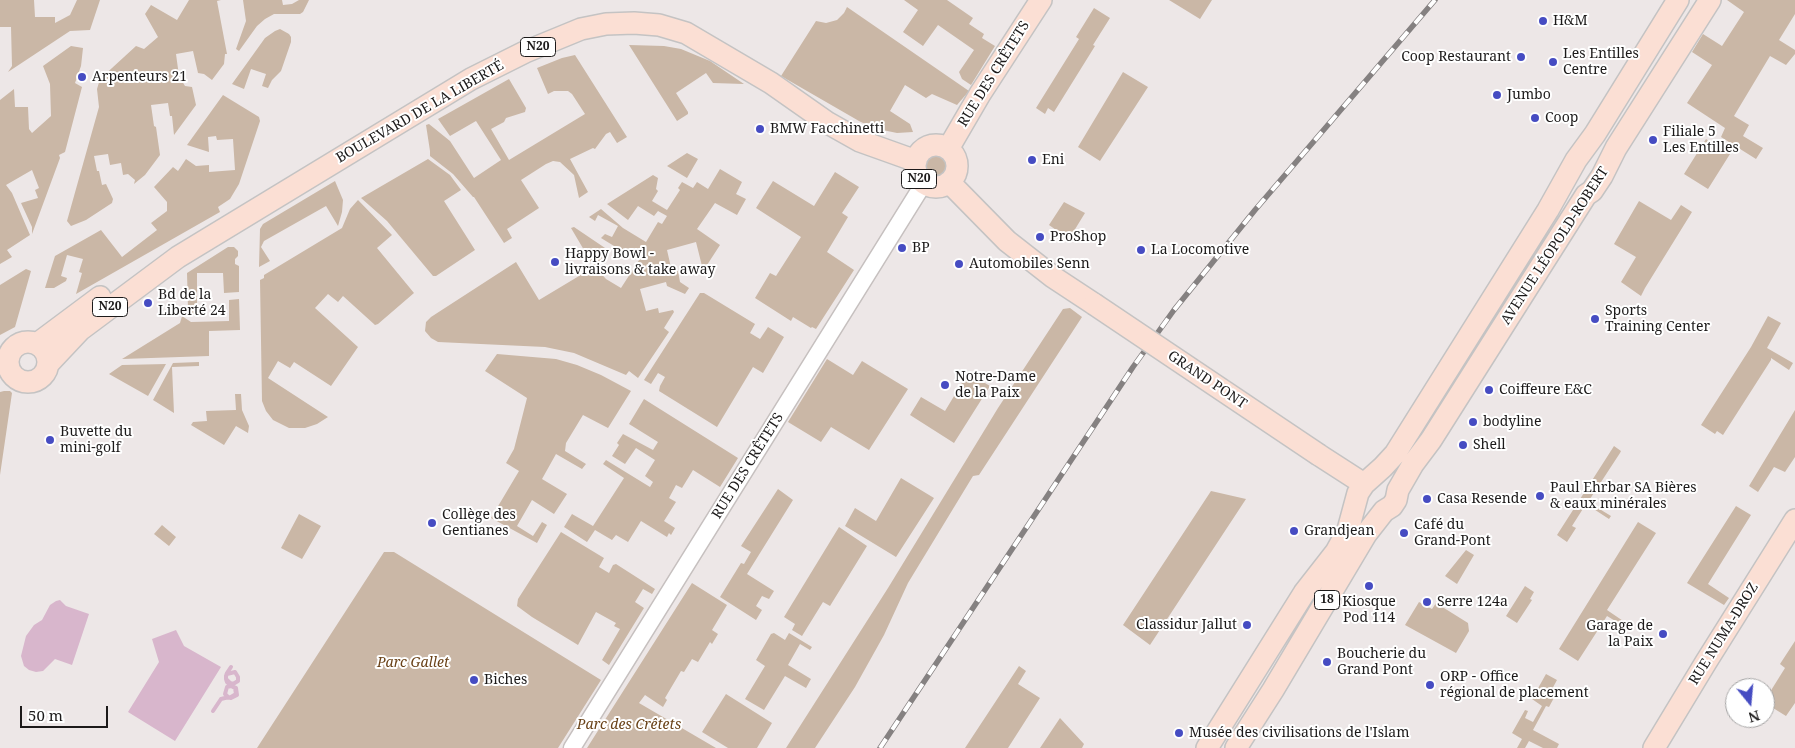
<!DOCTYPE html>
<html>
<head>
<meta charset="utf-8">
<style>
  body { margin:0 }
  #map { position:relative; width:1795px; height:748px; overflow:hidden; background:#ede7e7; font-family:"Noto Serif",serif }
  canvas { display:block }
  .north { position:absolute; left:1725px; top:678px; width:50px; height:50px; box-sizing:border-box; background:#fff; border:1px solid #a4a3a3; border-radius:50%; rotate:163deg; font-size:14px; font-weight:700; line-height:20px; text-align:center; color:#1c1a1a }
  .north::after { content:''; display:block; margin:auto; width:18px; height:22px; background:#464cc2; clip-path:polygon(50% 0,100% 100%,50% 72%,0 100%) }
  .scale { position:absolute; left:20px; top:706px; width:88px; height:22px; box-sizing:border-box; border:2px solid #1c1a1a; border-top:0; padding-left:6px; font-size:15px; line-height:18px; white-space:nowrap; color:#1c1a1a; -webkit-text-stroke:4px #fff; paint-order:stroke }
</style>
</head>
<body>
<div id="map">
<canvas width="1795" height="748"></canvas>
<div class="north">N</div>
<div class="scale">50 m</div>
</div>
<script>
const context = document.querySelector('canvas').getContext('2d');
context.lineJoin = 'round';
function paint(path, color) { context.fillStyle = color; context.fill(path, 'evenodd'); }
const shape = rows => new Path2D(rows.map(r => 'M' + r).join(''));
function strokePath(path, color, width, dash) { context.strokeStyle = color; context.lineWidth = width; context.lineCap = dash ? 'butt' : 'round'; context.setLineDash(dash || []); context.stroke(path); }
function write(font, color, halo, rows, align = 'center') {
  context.font = font + ' "Noto Serif",serif'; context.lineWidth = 4; context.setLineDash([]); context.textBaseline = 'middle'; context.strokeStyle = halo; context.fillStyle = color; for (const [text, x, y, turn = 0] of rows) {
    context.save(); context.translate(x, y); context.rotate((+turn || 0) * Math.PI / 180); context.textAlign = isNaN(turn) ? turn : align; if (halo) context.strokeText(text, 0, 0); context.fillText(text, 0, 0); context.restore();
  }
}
paint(shape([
  [0,0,34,0,35,17,55,17,55,23,70,15,77,0,100,0,90,30,70,31,8,72,12,66,11,27,0,27],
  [189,0,221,0,217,1,227,54,225,54,224,64,212,80,204,74,198,73,193,51,176,54,179,76,185,86,192,87,196,105,174,135,172,116,170,116,168,103,151,105,154,126,156,127,160,155,145,175,134,184,135,180,128,174,123,175,121,163,110,165,108,154,94,156,97,171,99,171,102,185,106,184,113,199,112,203,86,220,71,226,67,221,99,107,97,89,100,79,136,46,144,49,158,37,145,14,151,5,177,20],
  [243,0,282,0,283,5,292,4,299,0,309,0,303,12,300,14,274,14,265,19,257,26,239,51,236,49,246,21],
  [904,0,947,0,973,18,969,24,984,34,982,38,995,46,971,85,962,79,959,72,974,50,938,25,923,46,903,32,918,10],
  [1169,0,1212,0,1200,19],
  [1727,0,1795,0,1795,14,1779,40,1795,50,1795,54,1786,65,1770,56,1734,116,1749,125,1743,136,1763,148,1756,159,1721,137,1725,128,1687,103,1712,65,1692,52,1703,34,1722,46,1744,12],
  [847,7,969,91,957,105,932,94,926,98,905,85,890,111,910,124,913,132,897,133,873,128,859,121,781,76,816,21,826,23,837,20,844,13],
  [1094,8,1110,18,1093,45,1095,46,1054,112,1048,108,1045,114,1036,108,1079,39,1076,37],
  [280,29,289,34,291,37,291,42,281,71,272,80,268,88,262,86,266,74,251,69,244,89,232,84,265,38,275,31],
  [629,45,664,46,681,49,710,61,744,84,713,83,706,73,676,93,688,112,688,114,677,121],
  [71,46,83,48,81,66,75,83,82,87,65,152,59,155,60,158,32,234,32,227,21,203,38,198,35,190,39,188,32,170,6,185,12,193,30,235,7,250,12,257,0,264,0,100,14,89,15,107,28,107,29,129,32,133,51,116,50,84,43,66],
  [575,55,627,137,617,143,610,132,606,134,595,149,593,148,570,159,588,192,579,198,574,175,560,162,553,161,546,164,521,180,539,208,507,229,512,238,504,243,474,197,473,197,453,174,430,156,430,151,426,125,429,124,450,141,474,178,501,160,476,121,450,136,438,119,509,79,526,108,525,112,506,118,504,122,491,129,509,160,585,114,572,94,568,91,554,91,548,94,537,68,562,58],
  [1123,72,1148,87,1100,161,1078,147],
  [223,95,259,117,260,121,239,184,230,199,218,207,220,212,76,294,82,273,79,272,83,259,67,255,61,276,67,278,66,281,54,288,45,288,55,256,101,230,122,257,157,230,151,223,167,211,167,202,154,187,173,167,178,171,186,159,196,166,209,165,209,172,235,170,233,139,217,140,216,136,208,137,209,152,187,145],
  [1706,139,1730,154,1708,189,1684,174],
  [687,153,698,159,687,178,667,166],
  '926 166a10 10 0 1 1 20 0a10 10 0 1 1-20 0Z',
  [428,159,450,175,461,190,444,201,475,250,436,276,433,276,387,221,361,198],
  [720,169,742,182,736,194,746,199,737,215,715,203,697,229,720,245,707,265,702,266,696,242,667,250,672,272,678,271,680,282,689,288,685,294,667,286,666,282,640,289,646,311,658,308,659,313,673,310,674,312,664,328,669,332,638,378,629,371,626,375,574,353,545,347,438,342,431,338,425,331,426,322,431,317,516,262,539,300,594,267,571,228,574,227,608,250,595,267,606,279,621,288,641,257,635,254,632,257,601,238,605,234,612,237,618,226,598,215,595,221,589,217,601,209,623,228,646,242,658,222,662,224,667,216,658,211,654,216,638,206,628,220,607,204,653,175,658,178,656,189,658,191,652,201,667,210,680,190,678,188,682,182,693,188,697,182,708,189],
  [835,172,859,187,842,213,848,217,827,252,854,270,816,329,812,327,811,328,793,317,791,321,755,298,770,273,776,276,801,237,756,208,773,181,814,206],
  [335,181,343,200,342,212,338,226,326,206,264,241,261,247,270,261,259,267,260,229,263,224],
  [358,200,392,235,377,248,414,293,378,324,375,325,343,296,338,302,328,294,315,308,358,347,331,386,294,362,290,368,278,361,268,378,328,417,317,424,305,428,289,428,273,420,266,411,262,401,260,280,264,278,264,275,342,228,350,209],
  [1639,201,1671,220,1681,205,1692,212,1645,288,1641,296,1621,282,1636,257,1614,244],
  [1064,202,1085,213,1069,239,1049,225],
  [228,247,234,247,238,251,238,256,235,259,235,264,239,266,239,292,224,293,223,273,197,273,197,314,192,314,188,308,187,273],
  [26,269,31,271,15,327,0,335,0,285],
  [700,293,704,293,755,324,750,333,760,339,768,327,784,337,763,373,753,367,717,427,659,391,660,386,665,377,658,373,651,384,644,380],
  [239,299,240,330,209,331,209,356,122,359,180,323,182,316,191,322,229,321,229,300],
  [1070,308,1082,317,979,475,973,476,908,583,884,635,855,687,815,748,786,748,888,588,998,408,1063,309],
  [1768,316,1781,323,1767,348,1793,363,1789,370,1771,358,1771,360,1723,435,1717,431,1715,434,1701,425,1751,347],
  [497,354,556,359,577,365,601,375,631,391,608,428,583,415,566,443,565,451,586,464,582,469,556,454,542,479,567,494,554,514,532,500,517,526,533,536,542,522,547,525,537,543,491,518,519,471,506,463,514,449,527,398,485,371],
  [827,359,853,375,862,361,908,389,869,450,831,427,821,442,788,422],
  [199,362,199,366,172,367,174,413,153,400,173,363],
  [166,364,148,396,109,374,122,365],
  [968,373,990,386,954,443,910,415,921,397,945,411],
  [4,391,10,391,12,393,0,475,0,392],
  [235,394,241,394,242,410,249,426,248,433,236,426,224,445,191,425,193,422,207,421,206,411,236,410],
  [644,399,738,458,720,487,693,470,682,488,676,485,669,498,676,502,664,521,675,528,671,535,669,533,667,537,641,521,628,542,616,535,612,540,595,530,587,542,564,527,572,514,593,526,624,478,603,464,606,460,650,487,653,482,645,476,655,460,636,448,625,464,612,456,619,445,617,443,623,434,653,450,658,442,629,424],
  [1795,410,1795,457,1785,472,1774,467,1758,492,1749,486],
  [1614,446,1621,451,1620,453,1588,502,1611,516,1609,519,1586,504,1572,526,1576,528,1567,542,1557,535],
  [901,478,934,498,896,557,845,526,855,508,876,521],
  [778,489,793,500,747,574,774,591,769,599,762,596,756,606,762,610,756,620,720,597,741,563,744,564,751,552,741,546],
  [1211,491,1246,499,1150,645,1123,625],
  [1736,506,1751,515,1708,584,1729,598,1724,605,1687,583],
  [299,514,321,526,302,559,281,548],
  [1638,522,1656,533,1607,610,1629,625,1627,628,1607,616,1578,661,1559,649],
  [162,525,176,537,169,546,154,534],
  [839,527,867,546,830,606,823,602,802,636,792,630,795,624,784,617],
  [561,532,604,558,599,567,609,573,613,565,616,564,655,589,652,594,643,589,635,602,644,608,609,665,602,660,620,629,614,626,616,623,596,612,578,645,532,617,517,606,518,599],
  [1466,550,1474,555,1457,584,1445,576],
  [384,552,394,552,601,680,558,748,257,748],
  [692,583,727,605,712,630,718,634,712,644,710,642,698,662,692,659,684,672,681,671,665,698,667,700,663,707,645,695,639,703,716,748,587,748],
  [1525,586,1534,592,1530,599,1532,600,1517,623,1506,616],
  [1419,602,1432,609,1436,603,1468,623,1469,631,1456,653,1405,625],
  [774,633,785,640,789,633,812,647,810,650,800,644,788,665,811,679,806,688,785,676,764,710,745,699,765,666,756,660,771,634],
  [1795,641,1795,703,1786,716,1765,703,1765,700,1785,668,1780,664],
  [1019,666,1026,671,1018,684,1040,698,1008,748,965,748],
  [1546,674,1557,680,1551,691,1556,694,1549,707,1546,706,1533,730,1559,744,1557,748,1543,748,1529,741,1525,748,1517,748,1522,739,1512,733,1525,710,1528,711,1525,718,1533,722,1542,706,1532,699],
  [726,694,772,723,757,748,728,748,702,732],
  [1060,718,1084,744,1082,748,1040,748]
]), '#cab7a6');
paint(shape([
  [60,600,66,606,89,614,72,665,55,659,43,671,36,672,29,670,24,666,21,656,26,636,34,625,42,620,50,605,56,601],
  [176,630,184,646,221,667,175,741,128,712,159,662,152,639]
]), '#d8b6cc');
strokePath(shape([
  [213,711,221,699,225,698,231,697,236,694,235,688,231,686,227,687,225,694,228,697,231,698,237,695,236,688,229,684,227,682,226,679,226,676,227,674,235,672,238,677,238,681,233,684,230,683,226,679,226,676,227,673,231,667]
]), '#d8b6cc', 4);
const minor = shape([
  [572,748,924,183]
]);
const major = shape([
  '915 166a21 21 0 1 1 42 0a21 21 0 1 1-42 0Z',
  [948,149,980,94,1041,0],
  [949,182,1007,241,1053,277,1094,304],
  '8 362a20 20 0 1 1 40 0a20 20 0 1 1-40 0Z',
  [37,344,100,297],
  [48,364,80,330,178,257,471,79,525,52,581,29,606,24,634,23,659,25,686,33,771,83,828,123,860,141,916,161],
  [1319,455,1364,484],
  [1207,748,1304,593,1336,552,1348,530,1358,493,1364,484,1383,467,1395,454,1548,210,1576,160,1595,134,1678,0],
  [1236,748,1273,690,1366,534,1384,511,1392,506,1396,500,1398,490,1413,464,1431,440,1586,195,1592,191,1602,176,1616,148,1710,0],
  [1654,748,1706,662,1795,520]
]);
strokePath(minor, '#c6c0bf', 19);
strokePath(major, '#c4c3c3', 24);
strokePath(minor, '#fff', 16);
strokePath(major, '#fbdfd4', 21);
const rail = shape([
  [880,748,1133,367,1174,310,1255,210,1435,0]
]);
strokePath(rail, '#858181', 5.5);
strokePath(rail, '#fff', 4, [11]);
const majorBridge = shape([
  [1094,304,1319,455]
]);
strokePath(majorBridge, '#c4c3c3', 24, []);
strokePath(majorBridge, '#fbdfd4', 21);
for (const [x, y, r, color] of [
  [1543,21,5,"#464cc2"],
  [1521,57,5,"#464cc2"],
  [1553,62,5,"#464cc2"],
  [82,77,5,"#464cc2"],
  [1497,95,5,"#464cc2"],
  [1535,118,5,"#464cc2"],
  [760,129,5,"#464cc2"],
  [1653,140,5,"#464cc2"],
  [1032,160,5,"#464cc2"],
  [1040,237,5,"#464cc2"],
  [902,248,5,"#464cc2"],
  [1141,250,5,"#464cc2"],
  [555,262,5,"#464cc2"],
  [959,264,5,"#464cc2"],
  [148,303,5,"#464cc2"],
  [1595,319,5,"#464cc2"],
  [945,385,5,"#464cc2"],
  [1489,390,5,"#464cc2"],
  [1473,422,5,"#464cc2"],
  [50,440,5,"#464cc2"],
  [1463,445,5,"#464cc2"],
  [1540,496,5,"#464cc2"],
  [1427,499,5,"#464cc2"],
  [432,523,5,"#464cc2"],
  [1294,531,5,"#464cc2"],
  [1404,533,5,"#464cc2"],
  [1369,586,5,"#464cc2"],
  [1427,602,5,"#464cc2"],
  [1247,625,5,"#464cc2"],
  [1663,634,5,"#464cc2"],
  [1327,662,5,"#464cc2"],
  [474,680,5,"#464cc2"],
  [1430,685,5,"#464cc2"],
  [1179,733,5,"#464cc2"]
]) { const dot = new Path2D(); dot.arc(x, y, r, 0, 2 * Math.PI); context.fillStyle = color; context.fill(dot); strokePath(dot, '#fff', 2); }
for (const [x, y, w] of [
  [538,47,35],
  [919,179,35],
  [110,307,35],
  [1327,600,25]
]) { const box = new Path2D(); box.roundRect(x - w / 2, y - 9.5, w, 19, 4); context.fillStyle = '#fff'; context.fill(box); strokePath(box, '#1c1a1a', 1); }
write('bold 12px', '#1c1a1a', null, [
  ["N20",538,47],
  ["N20",919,179],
  ["N20",110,307],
  ["18",1327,600]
]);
write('14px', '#1c1a1a', '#fff', [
  ["H&M",1553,21],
  ["Les Entilles",1563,54],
  ["Centre",1563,70],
  ["Coop Restaurant",1511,57,"right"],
  ["Arpenteurs 21",92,77],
  ["Jumbo",1507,95],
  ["Coop",1545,118],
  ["BMW Facchinetti",770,129],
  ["Filiale 5",1663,132],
  ["Les Entilles",1663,148],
  ["Eni",1042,160],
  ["ProShop",1050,237],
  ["BP",912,248],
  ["La Locomotive",1151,250],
  ["Happy Bowl -",565,254],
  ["livraisons & take away",565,270],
  ["Automobiles Senn",969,264],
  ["Bd de la",158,295],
  ["Liberté 24",158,311],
  ["Sports",1605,311],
  ["Training Center",1605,327],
  ["Notre-Dame",955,377],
  ["de la Paix",955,393],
  ["Coiffeure E&C",1499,390],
  ["bodyline",1483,422],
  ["Buvette du",60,432],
  ["mini-golf",60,448],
  ["Shell",1473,445],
  ["Paul Ehrbar SA Bières",1550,488],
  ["& eaux minérales",1550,504],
  ["Casa Resende",1437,499],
  ["Collège des",442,515],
  ["Gentianes",442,531],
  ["Café du",1414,525],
  ["Grand-Pont",1414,541],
  ["Grandjean",1304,531],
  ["Kiosque",1369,602,"center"],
  ["Pod 114",1369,618,"center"],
  ["Serre 124a",1437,602],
  ["Classidur Jallut",1237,625,"right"],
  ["Garage de",1653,626,"right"],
  ["la Paix",1653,642,"right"],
  ["Boucherie du",1337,654],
  ["Grand Pont",1337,670],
  ["ORP - Office",1440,677],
  ["régional de placement",1440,693],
  ["Biches",484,680],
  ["Musée des civilisations de l'Islam",1189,733]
], 'left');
write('14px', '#1c1a1a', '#fff', [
  ["RUE DES CRÊTETS",994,74,-58],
  ["BOULEVARD DE LA LIBERTÉ",420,112,-30],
  ["AVENUE LÉOPOLD-ROBERT",1555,246,-57],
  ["GRAND PONT",1207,380,34],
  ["RUE DES CRÊTETS",748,466,-58],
  ["RUE NUMA-DROZ",1724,634,-58]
]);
write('italic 14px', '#6a4218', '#fff', [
  ["Parc Gallet",413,663],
  ["Parc des Crêtets",629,725]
]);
</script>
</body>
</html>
